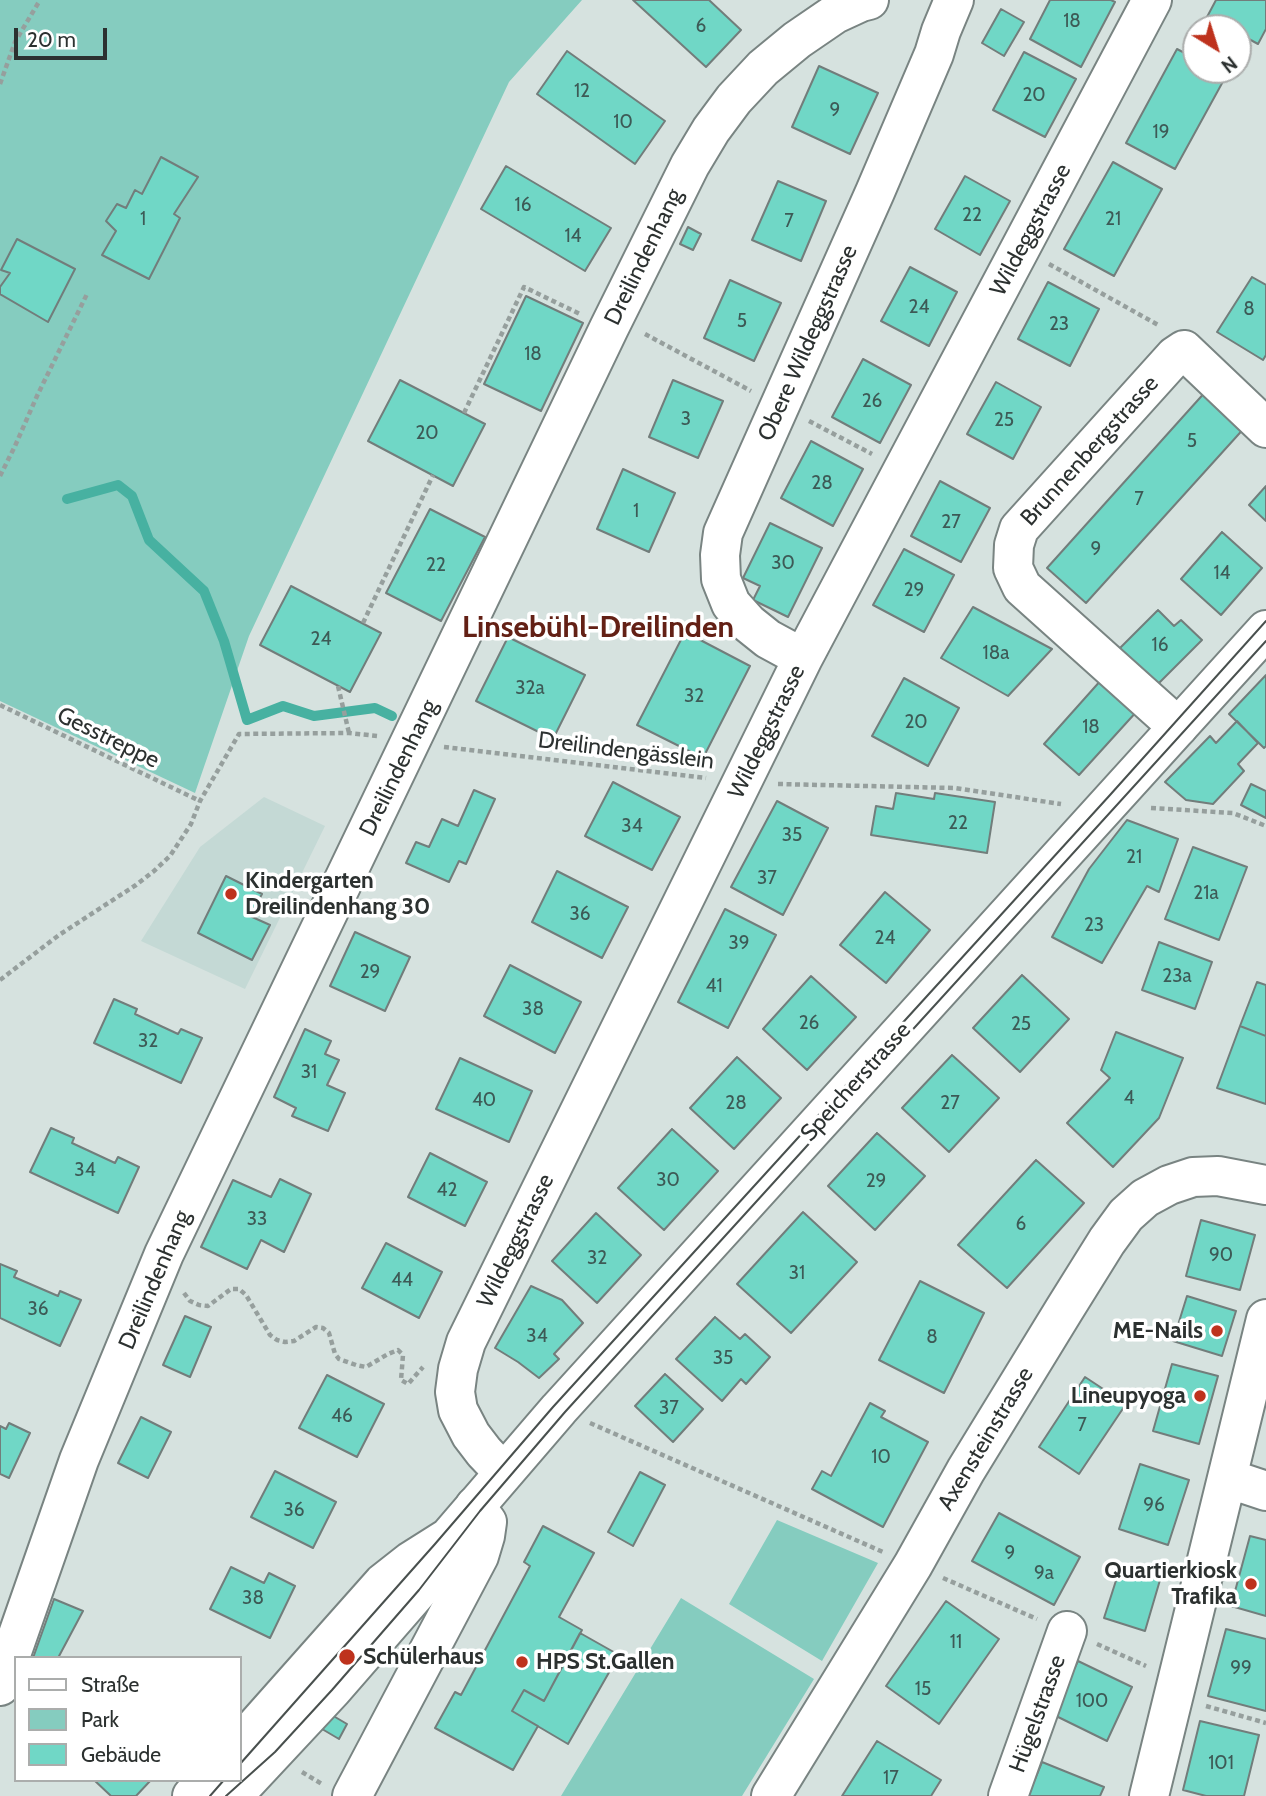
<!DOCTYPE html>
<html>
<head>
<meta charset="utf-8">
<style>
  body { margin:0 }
  #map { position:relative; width:1266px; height:1796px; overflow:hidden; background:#d6e2df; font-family:Cabin,sans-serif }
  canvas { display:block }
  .legend { position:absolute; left:14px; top:1656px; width:228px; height:126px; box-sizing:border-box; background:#fff; border:2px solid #abadac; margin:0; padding:9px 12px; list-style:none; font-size:21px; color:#2c3130 }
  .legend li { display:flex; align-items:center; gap:14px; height:35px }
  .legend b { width:35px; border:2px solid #abadac }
  .north { position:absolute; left:1182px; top:14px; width:70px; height:70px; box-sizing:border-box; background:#fff; border:2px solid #abadac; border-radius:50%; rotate:142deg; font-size:19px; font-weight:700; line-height:28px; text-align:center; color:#2c3130 }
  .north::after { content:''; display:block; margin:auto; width:24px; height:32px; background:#be321d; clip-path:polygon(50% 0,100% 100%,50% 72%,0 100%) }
  .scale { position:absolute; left:14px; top:28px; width:93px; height:32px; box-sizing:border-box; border:4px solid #2c3130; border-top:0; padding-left:9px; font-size:21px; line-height:24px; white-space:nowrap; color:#2c3130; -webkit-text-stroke:5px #fff; paint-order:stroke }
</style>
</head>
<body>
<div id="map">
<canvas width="1266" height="1796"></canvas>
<ul class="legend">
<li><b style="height:9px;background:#fff"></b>Straße</li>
<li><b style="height:19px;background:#85ccbf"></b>Park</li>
<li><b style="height:19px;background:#70d7c6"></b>Gebäude</li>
</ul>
<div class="north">N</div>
<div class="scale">20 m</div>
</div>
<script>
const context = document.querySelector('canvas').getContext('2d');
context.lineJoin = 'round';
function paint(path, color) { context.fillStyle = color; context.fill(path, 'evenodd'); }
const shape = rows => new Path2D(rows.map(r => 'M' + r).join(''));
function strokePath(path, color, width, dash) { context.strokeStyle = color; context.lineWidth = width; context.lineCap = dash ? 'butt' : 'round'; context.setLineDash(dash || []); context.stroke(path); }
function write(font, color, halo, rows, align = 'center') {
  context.font = font + ' Cabin,sans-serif'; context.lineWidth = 7; context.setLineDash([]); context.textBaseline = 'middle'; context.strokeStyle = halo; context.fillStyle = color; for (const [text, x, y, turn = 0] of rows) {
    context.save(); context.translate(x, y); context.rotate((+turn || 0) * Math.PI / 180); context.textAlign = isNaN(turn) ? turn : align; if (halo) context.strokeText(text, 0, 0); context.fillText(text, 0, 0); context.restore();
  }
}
paint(shape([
  [264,797,325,826,245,989,141,941,200,847]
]), '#c4d9d5');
paint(shape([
  [0,0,582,0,509,82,249,636,195,793,0,701],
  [777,1520,878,1563,822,1661,729,1604],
  [681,1598,814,1679,742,1796,561,1796]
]), '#85ccbf');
strokePath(shape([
  [67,499,118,485,132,496,149,540,204,591,224,641,247,720,283,706,314,716,375,708,392,716]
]), '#47b1a1', 10);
const building = shape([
  [633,0,709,0,741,30,706,67,633,0],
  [1050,0,1111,0,1115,2,1081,67,1030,39,1050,0],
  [1216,0,1266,0,1266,29,1258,44,1238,33,1238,28,1228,28,1207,17,1216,0],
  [1001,9,1024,22,1004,56,982,43,1001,9],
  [1177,49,1196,59,1196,70,1215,70,1226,76,1175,169,1126,143,1177,49],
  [567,51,665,121,635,164,537,94,567,51],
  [1024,52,1076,79,1045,137,993,110,1024,52],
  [819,66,878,93,850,154,792,127,819,66],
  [161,157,198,177,174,214,180,218,149,279,102,255,116,231,106,221,117,204,126,208,135,190,142,194,161,157],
  [1113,162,1162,189,1114,276,1064,249,1113,162],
  [506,166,611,228,585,271,481,209,506,166],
  [965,176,1010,201,980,255,935,229,965,176],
  [778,181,826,201,801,261,752,240,778,181],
  [688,227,701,234,693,250,680,244,688,227],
  [17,239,75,269,48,322,0,294,0,287,10,273,1,270,17,239],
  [910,267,957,292,929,346,881,321,910,267],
  [1252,277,1266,285,1266,355,1263,360,1217,332,1252,277],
  [730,280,781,303,754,361,704,338,730,280],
  [1048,282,1099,309,1070,366,1018,339,1048,282],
  [526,296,583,323,541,411,484,384,526,296],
  [863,359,911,385,880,443,832,417,863,359],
  [400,380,485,424,453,486,368,441,400,380],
  [673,380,723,401,698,458,649,437,673,380],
  [996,382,1041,407,1013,459,967,434,996,382],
  [1207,390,1247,425,1086,603,1047,568,1207,390],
  [811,441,863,469,833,526,781,498,811,441],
  [623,469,675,493,649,552,597,529,623,469],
  [940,481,990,508,961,562,911,536,940,481],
  [1266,486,1266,521,1249,505,1266,486],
  [430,509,485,537,441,621,386,593,430,509],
  [770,523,822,548,788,617,753,600,760,586,743,578,770,523],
  [1222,532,1262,568,1221,615,1181,579,1222,532],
  [904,549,954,575,924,632,873,605,904,549],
  [291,586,381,633,350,692,260,645,291,586],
  [973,607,1052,649,1008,696,941,658,973,607],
  [1158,610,1174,626,1181,620,1202,640,1155,687,1118,650,1158,610],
  [685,632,750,666,703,758,637,725,685,632],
  [508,637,585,675,553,739,476,701,508,637],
  [1266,675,1266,746,1264,748,1229,714,1266,675],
  [904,678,959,708,928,766,872,736,904,678],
  [1102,679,1138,710,1079,775,1044,744,1102,679],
  [1237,721,1258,743,1238,764,1244,771,1213,804,1186,800,1165,782,1210,736,1216,743,1237,721],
  [613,782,680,817,652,870,585,836,613,782],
  [1251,784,1266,791,1266,818,1241,805,1251,784],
  [474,790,495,799,466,864,459,861,449,882,406,863,416,842,429,847,442,819,458,826,474,790],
  [896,793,934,799,935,793,995,802,987,853,871,835,876,806,893,809,896,793],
  [777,801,828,828,783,915,731,887,777,801],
  [1127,820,1178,839,1159,892,1147,886,1102,963,1052,937,1089,869,1127,820],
  [1193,847,1247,867,1219,940,1165,919,1193,847],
  [557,871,628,907,602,958,532,922,557,871],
  [226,876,262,894,250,916,270,925,252,960,198,933,226,876],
  [885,892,930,930,886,983,840,945,885,892],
  [725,909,776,935,728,1028,678,1002,725,909],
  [355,932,410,957,385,1011,330,986,355,932],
  [1159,942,1212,962,1195,1009,1142,990,1159,942],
  [510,965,581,1002,555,1053,484,1016,510,965],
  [1022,975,1069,1019,1020,1072,973,1028,1022,975],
  [811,976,856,1017,807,1070,763,1029,811,976],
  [1257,982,1266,985,1266,1036,1240,1026,1257,982],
  [114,999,137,1009,135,1014,178,1034,181,1029,202,1038,181,1083,94,1043,114,999],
  [1240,1026,1266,1036,1266,1104,1217,1088,1240,1026],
  [305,1029,331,1041,325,1054,339,1060,327,1085,345,1093,328,1131,292,1116,296,1108,274,1097,305,1029],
  [1116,1032,1183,1058,1159,1118,1113,1167,1067,1123,1110,1078,1101,1070,1116,1032],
  [952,1055,999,1098,949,1152,902,1108,952,1055],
  [737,1057,781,1098,734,1149,690,1108,737,1057],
  [460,1058,532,1091,509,1142,436,1109,460,1058],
  [51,1128,74,1138,72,1143,115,1163,118,1157,139,1167,118,1213,30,1172,51,1128],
  [672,1129,718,1171,664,1230,618,1188,672,1129],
  [877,1133,925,1176,875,1230,828,1186,877,1133],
  [430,1153,487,1182,465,1226,408,1197,430,1153],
  [1036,1160,1084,1203,1007,1288,958,1245,1036,1160],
  [280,1179,311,1194,284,1252,261,1240,247,1269,201,1247,233,1180,271,1197,280,1179],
  [803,1212,857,1262,791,1333,737,1284,803,1212],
  [596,1213,641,1255,597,1303,552,1261,596,1213],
  [1201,1220,1255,1235,1240,1290,1186,1276,1201,1220],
  [386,1243,442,1272,419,1318,362,1288,386,1243],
  [0,1264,17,1271,14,1277,58,1296,60,1291,81,1300,60,1346,0,1318,0,1264],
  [920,1281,984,1313,944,1393,879,1360,920,1281],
  [531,1286,562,1300,583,1323,554,1354,559,1359,539,1378,518,1362,495,1348,531,1286],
  [1187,1296,1236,1311,1222,1356,1173,1341,1187,1296],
  [185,1316,211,1327,190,1377,163,1365,185,1316],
  [715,1317,740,1339,745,1334,770,1357,746,1384,741,1379,722,1401,676,1359,715,1317],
  [1172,1364,1218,1376,1199,1444,1153,1431,1172,1364],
  [665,1374,703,1409,673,1442,635,1406,665,1374],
  [327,1375,384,1404,357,1457,299,1428,327,1375],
  [1085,1377,1126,1404,1079,1474,1039,1447,1085,1377],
  [870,1403,885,1411,881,1417,928,1442,883,1527,812,1489,822,1471,831,1476,870,1403],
  [141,1417,171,1432,148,1478,118,1463,141,1417],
  [9,1423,30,1433,9,1478,0,1474,0,1426,6,1429,9,1423],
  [1140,1464,1189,1480,1168,1545,1119,1529,1140,1464],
  [275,1471,336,1502,313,1548,251,1517,275,1471],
  [640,1472,665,1485,633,1546,608,1532,640,1472],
  [999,1513,1080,1557,1054,1605,972,1561,999,1513],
  [543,1526,594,1553,559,1617,582,1630,544,1701,524,1690,512,1711,538,1726,513,1770,435,1728,455,1692,461,1695,530,1566,524,1562,543,1526],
  [1250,1536,1266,1540,1266,1616,1231,1606,1250,1536],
  [231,1567,264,1583,269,1573,295,1586,270,1638,210,1609,231,1567],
  [1120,1568,1160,1580,1145,1631,1104,1618,1120,1568],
  [54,1599,83,1611,58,1658,33,1658,54,1599],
  [946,1601,999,1639,939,1724,886,1686,946,1601],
  [1226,1629,1266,1639,1266,1711,1208,1696,1226,1629],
  [580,1633,619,1655,568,1744,512,1711,524,1690,544,1701,580,1633],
  [1078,1661,1132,1687,1107,1741,1052,1714,1078,1661],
  [330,1714,347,1724,339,1739,322,1729,330,1714],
  [1200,1721,1259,1735,1244,1796,1206,1796,1183,1790,1200,1721],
  [877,1741,941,1780,931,1796,842,1796,877,1741],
  [1042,1762,1104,1787,1100,1796,1028,1796,1042,1762],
  [94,1780,151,1780,136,1796,111,1796,94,1780]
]);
paint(building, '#70d7c6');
strokePath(building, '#727d7b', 2);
const minor = shape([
  [803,658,768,639,748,623,731,604,721,579,720,555,723,533,875,192,934,54,941,31,954,0],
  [1178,727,1022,587,1013,568,1014,545,1019,529,1175,356,1184,350,1266,428],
  [503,1472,484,1452,471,1435,458,1410,455,1392,458,1369,466,1342,803,658,1152,0],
  [1227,1478,1266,1491],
  [0,1686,79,1460,164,1254,609,328,690,165,711,130,734,99,763,68,797,40,835,14,861,2,869,0],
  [352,1796,479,1556,485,1536,487,1522,475,1506],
  [771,1796,913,1565,966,1470,1064,1310,1107,1241,1126,1215,1145,1198,1169,1185,1193,1177,1218,1176,1266,1185],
  [1008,1796,1067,1631],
  [1149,1796,1266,1319]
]);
const major = shape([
  [240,1744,383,1583,411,1561,449,1537,559,1409,1266,630],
  [192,1796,207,1780],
  [233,1796,332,1690,419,1590,441,1562,448,1539]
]);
strokePath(minor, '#798482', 42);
strokePath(major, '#798482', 42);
strokePath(shape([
  [0,84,15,42,40,0],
  [1049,264,1160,326],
  [645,334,751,391],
  [464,413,524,287,580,314],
  [809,421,872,454],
  [0,476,15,446,37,396,87,294],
  [363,623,433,475],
  [338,686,349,733],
  [0,705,200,801],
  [444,747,706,778],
  [778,784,955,788,1061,804],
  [1151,808,1233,813,1266,826],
  [0,980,59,935,136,885,154,871,170,856,191,824,200,801,239,734,349,733,377,736],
  [184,1293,190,1301,199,1305,208,1306,231,1289,239,1289,246,1295,270,1335,277,1340,285,1342,294,1341,316,1327,323,1328,329,1333,335,1354,339,1359,356,1365,366,1367,388,1354,398,1350,403,1355,401,1380,408,1384,423,1367],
  [590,1423,883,1552],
  [943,1578,1037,1619],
  [1097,1644,1146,1666],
  [1206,1706,1266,1723],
  [302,1772,322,1784]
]), '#969f9d', 4.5, [5, 3.5]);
strokePath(minor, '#fff', 38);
strokePath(major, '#fff', 38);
strokePath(shape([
  [240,1764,435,1544,553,1407,1110,795,1266,621],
  [210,1796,224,1780],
  [226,1796,275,1752,332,1690,419,1590,480,1511,565,1412,1266,641]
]), '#49504e', 2);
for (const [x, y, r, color] of [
  [231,894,7,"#be321d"],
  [1217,1331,7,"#be321d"],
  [1200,1396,7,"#be321d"],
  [1251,1584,7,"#be321d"],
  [347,1657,9,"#be321d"],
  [522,1662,7,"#be321d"]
]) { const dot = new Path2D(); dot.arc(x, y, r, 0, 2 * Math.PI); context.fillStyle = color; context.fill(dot); strokePath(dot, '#fff', 2.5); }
write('19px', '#3d5a56', null, [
  ["18",1072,21],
  ["6",701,26],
  ["12",582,91],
  ["20",1034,95],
  ["9",835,110],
  ["10",623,122],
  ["19",1161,132],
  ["16",523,205],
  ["22",972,215],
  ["1",143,219],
  ["21",1113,219],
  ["7",789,221],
  ["14",573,236],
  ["24",919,307],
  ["8",1249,309],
  ["5",742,321],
  ["23",1059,324],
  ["18",533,354],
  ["26",872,401],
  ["3",686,419],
  ["25",1004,420],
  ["20",427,433],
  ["5",1192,441],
  ["28",822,483],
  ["7",1139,499],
  ["1",636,511],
  ["27",951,522],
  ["9",1096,549],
  ["30",783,563],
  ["22",436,565],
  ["14",1222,573],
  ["29",914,590],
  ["24",321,639],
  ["16",1160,645],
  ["18a",996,653],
  ["32a",530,688],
  ["32",694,696],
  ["20",916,722],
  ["18",1091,727],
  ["22",958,823],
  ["34",632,826],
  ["35",792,835],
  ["21",1134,857],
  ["37",767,878],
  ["21a",1206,893],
  ["36",580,914],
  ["23",1094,925],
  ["24",885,938],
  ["39",739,943],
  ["29",370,972],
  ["23a",1177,976],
  ["41",714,986],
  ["38",533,1009],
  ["26",809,1023],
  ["25",1021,1024],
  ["32",148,1041],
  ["31",309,1072],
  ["4",1129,1098],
  ["40",484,1100],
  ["28",736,1103],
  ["27",950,1103],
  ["34",85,1170],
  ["30",668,1180],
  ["29",876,1181],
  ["42",447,1190],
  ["33",257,1219],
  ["6",1021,1224],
  ["90",1221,1255],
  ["32",597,1258],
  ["31",797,1273],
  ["44",402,1280],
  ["36",38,1309],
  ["34",537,1336],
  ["8",932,1337],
  ["35",723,1358],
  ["37",669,1408],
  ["46",342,1416],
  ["7",1082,1425],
  ["10",881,1457],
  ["96",1154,1505],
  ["36",294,1510],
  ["9",1010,1553],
  ["9a",1044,1573],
  ["38",253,1598],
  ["11",956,1642],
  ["99",1241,1668],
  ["15",923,1689],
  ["100",1092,1701],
  ["101",1221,1763],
  ["17",891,1778]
]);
write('23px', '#2c3130', '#fff', [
  ["Wildeggstrasse",1031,230,-62],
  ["Dreilindenhang",644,257,-64],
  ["Obere Wildeggstrasse",808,343,-66],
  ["Brunnenbergstrasse",1090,451,-48],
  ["Wildeggstrasse",767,732,-64],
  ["Gesstreppe",108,738,26],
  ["Dreilindengässlein",626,751,7],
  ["Dreilindenhang",399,768,-64],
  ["Speicherstrasse",856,1082,-48],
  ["Wildeggstrasse",516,1241,-64],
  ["Dreilindenhang",155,1280,-67],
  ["Axensteinstrasse",986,1439,-59],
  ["Hügelstrasse",1038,1714,-70]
]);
write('bold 23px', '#2c3130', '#fff', [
  ["Kindergarten",245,881],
  ["Dreilindenhang 30",245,907],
  ["ME-Nails",1203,1331,"right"],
  ["Lineupyoga",1186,1396,"right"],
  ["Quartierkiosk",1237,1571,"right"],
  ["Trafika",1237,1597,"right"],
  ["Schülerhaus",363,1657],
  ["HPS St.Gallen",536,1662]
], 'left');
write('bold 30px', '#632015', '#fff', [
  ["Linsebühl-Dreilinden",598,628]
]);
</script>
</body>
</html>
